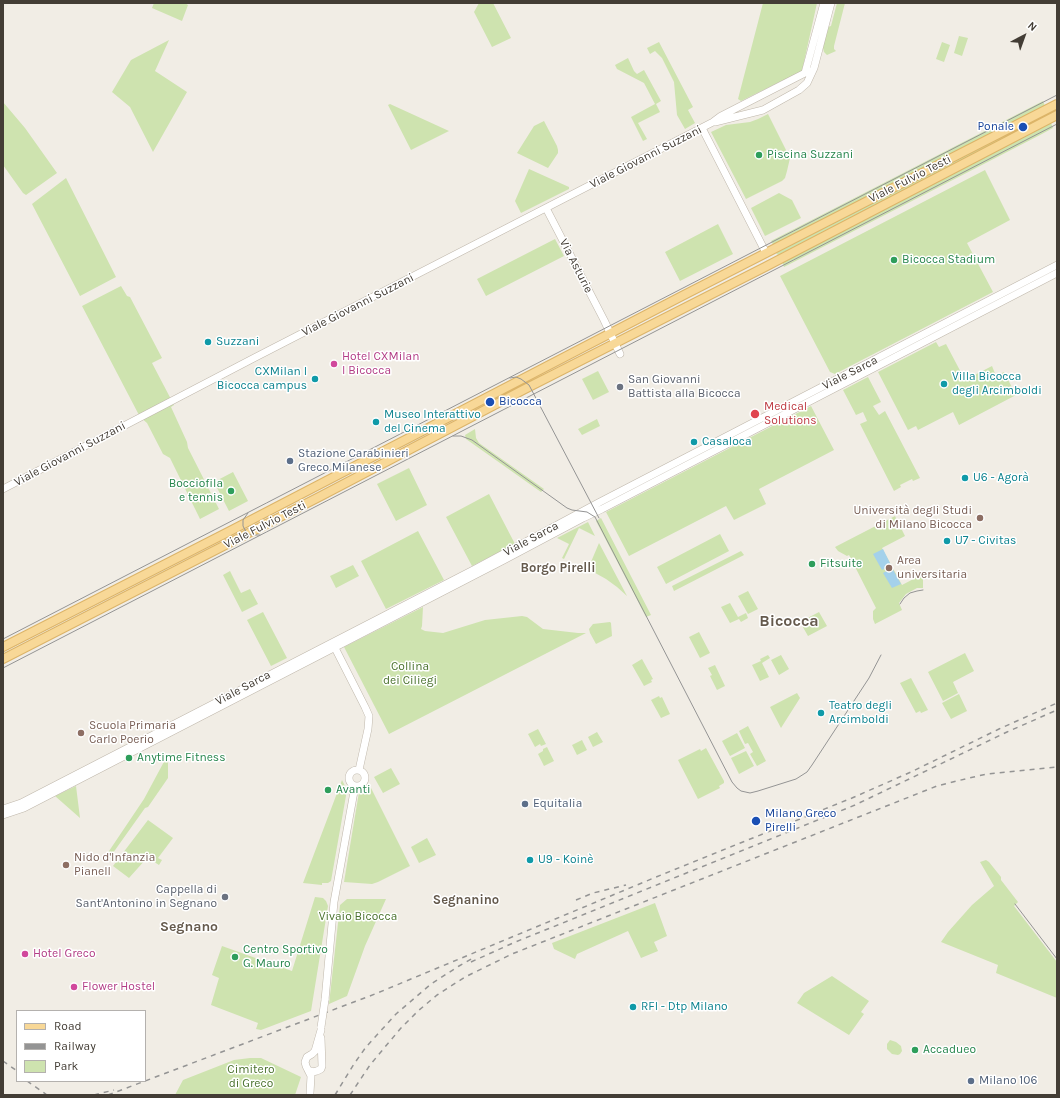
<!DOCTYPE html>
<html>
<head>
<meta charset="utf-8">
<style>
  body { margin:0 }
  #map { position:relative; width:1060px; height:1098px; overflow:hidden; background:#f1ede5; font-family:Karla,sans-serif }
  canvas { display:block }
  .frame { position:absolute; inset:0; border:4px solid #433d35; pointer-events:none }
  .legend { position:absolute; left:16px; top:1010px; width:130px; height:72px; box-sizing:border-box; background:#fff; border:1px solid #b4b1ae; margin:0; padding:5px 7px; list-style:none; font-size:12px; color:#433d35 }
  .legend li { display:flex; align-items:center; gap:8px; height:20px }
  .legend b { width:20px; border:1px solid #b4b1ae }
  .north { position:absolute; left:1004px; top:16px; width:40px; height:40px; -webkit-text-stroke:3px #fff; paint-order:stroke; rotate:41deg; font-size:11px; font-weight:700; line-height:16px; text-align:center; color:#433d35 }
  .north::after { content:''; display:block; margin:auto; width:14px; height:18px; background:#433d35; clip-path:polygon(50% 0,100% 100%,50% 72%,0 100%) }
</style>
</head>
<body>
<div id="map">
<canvas width="1060" height="1098"></canvas>
<div class="frame"></div>
<ul class="legend">
<li><b style="height:5px;background:#f8d897"></b>Road</li>
<li><b style="height:5px;background:#949494"></b>Railway</li>
<li><b style="height:11px;background:#cee3af"></b>Park</li>
</ul>
<div class="north">N</div>
</div>
<script>
const context = document.querySelector('canvas').getContext('2d');
context.lineJoin = 'round';
function paint(path, color) { context.fillStyle = color; context.fill(path, 'evenodd'); }
const shape = rows => new Path2D(rows.map(r => 'M' + r).join(''));
function strokePath(path, color, width, dash) { context.strokeStyle = color; context.lineWidth = width; context.lineCap = dash ? 'butt' : 'round'; context.setLineDash(dash || []); context.stroke(path); }
function write(font, color, halo, rows, align = 'center') {
  context.font = font + ' Karla,sans-serif'; context.lineWidth = 3; context.setLineDash([]); context.textBaseline = 'middle'; context.strokeStyle = halo; context.fillStyle = color; for (const [text, x, y, turn = 0] of rows) {
    context.save(); context.translate(x, y); context.rotate((+turn || 0) * Math.PI / 180); context.textAlign = isNaN(turn) ? turn : align; if (halo) context.strokeText(text, 0, 0); context.fillText(text, 0, 0); context.restore();
  }
}
paint(shape([
  [154,3,185,3,188,5,182,21,152,8],
  [479,3,493,3,511,38,492,47,474,12],
  [763,3,817,3,802,71,741,101,738,99],
  [837,3,845,3,834,46,834,49,836,51,827,55,824,52,823,48,825,32,827,27,831,26],
  [959,36,968,38,962,56,954,53],
  [169,40,155,71,187,92,153,152,130,107,112,92,131,60],
  [659,42,693,107,688,110,695,123,685,129,677,115,674,82,662,58,655,51,650,54,647,48],
  [942,42,950,45,944,62,936,59],
  [628,58,634,71,637,74,644,70,661,101,656,104,660,112,638,123,647,139,643,141,631,117,655,104,644,83,617,69,615,65],
  [1043,101,1045,106,774,246,771,241],
  [3,102,25,128,57,173,26,195,23,193,3,165],
  [390,104,449,131,411,150,388,105],
  [1048,112,1049,115,778,255,776,253],
  [768,114,790,158,787,171,785,178,782,181,746,199,711,132,726,125,750,122,758,119],
  [544,121,557,146,558,150,558,153,548,168,517,153,534,126],
  [1051,123,1053,128,1040,135,784,267,782,262,1017,139,1023,138],
  [529,169,569,187,569,189,521,213,515,201],
  [985,170,1010,220,967,243,993,292,835,374,830,372,780,276],
  [66,178,116,277,80,296,33,206,32,204],
  [779,193,792,200,801,218,765,236,751,208],
  [718,224,733,254,680,281,665,252],
  [555,239,564,256,486,296,477,279],
  [121,286,127,296,130,297,162,358,152,363,174,405,171,407,187,442,188,448,219,509,200,519,170,458,163,454,147,423,140,417,82,306],
  [936,342,939,347,946,344,965,380,992,366,996,376,1004,372,1016,395,959,425,953,412,918,430,916,426,908,430,878,372],
  [598,371,609,392,593,400,582,379],
  [868,377,881,402,873,406,879,415,885,411,920,478,913,481,912,479,900,485,901,487,894,491,860,424,867,421,863,412,856,415,843,390],
  [811,406,834,450,759,489,766,504,734,520,726,506,629,556,606,512],
  [597,419,600,426,582,435,578,429],
  [475,429,476,438,479,443,544,489,541,492,466,439,465,435],
  [409,468,427,505,396,521,377,484],
  [233,472,248,501,229,511,214,482],
  [489,494,515,544,472,566,446,517],
  [895,516,905,536,882,548,902,585,923,574,923,588,917,588,906,594,899,603,902,610,875,624,873,619,873,611,876,608,849,555,847,556,838,551,835,547],
  [601,518,651,615,646,617,596,521],
  [588,522,595,536,579,528,564,559,562,558,569,544,557,538],
  [418,531,444,580,386,609,361,561],
  [720,534,729,551,666,584,657,567],
  [599,543,627,596,617,587,606,579,588,569],
  [741,551,744,555,674,591,672,586],
  [353,565,359,576,336,588,330,576],
  [230,571,241,593,250,589,258,604,242,612,223,575],
  [748,591,758,609,748,614,738,596],
  [730,603,738,617,746,613,748,618,741,622,739,619,730,623,721,607],
  [423,607,422,626,421,629,425,631,443,633,485,620,522,616,527,617,543,629,578,633,586,633,389,734,344,647],
  [263,612,287,658,271,666,247,620],
  [819,612,827,626,808,636,800,622],
  [610,622,611,623,612,636,596,644,590,633,589,629,593,624],
  [699,632,710,653,700,658,689,637],
  [965,653,974,671,953,682,958,693,943,701,928,672],
  [768,655,770,658,762,663,769,677,760,681,752,665,761,661,760,659],
  [781,655,789,669,779,675,771,660],
  [642,659,653,679,651,680,652,682,644,686,632,665],
  [715,665,725,686,717,690,710,676,712,675,708,668],
  [911,678,928,710,921,713,920,711,916,713,900,683],
  [797,693,800,698,781,728,770,707],
  [959,694,967,711,951,719,942,703],
  [659,696,660,698,662,697,670,714,661,718,651,700],
  [748,726,766,761,757,766,750,754,753,752,748,743,745,744,739,731],
  [538,729,546,744,541,746,540,744,535,747,528,734],
  [597,732,603,742,593,747,588,737],
  [737,733,745,748,730,756,722,741],
  [582,740,587,750,577,755,572,745],
  [547,747,554,761,544,766,538,754,543,751,543,749],
  [706,748,724,781,724,783,719,786,720,788,698,799,678,760,700,749,701,751],
  [746,751,754,766,739,774,731,758],
  [166,758,168,761,168,778,148,807,145,808,108,860,105,857,144,799],
  [391,768,400,784,383,793,374,777],
  [342,780,347,790,331,881,328,883,322,883,322,885,303,883],
  [367,783,371,788,410,866,378,882,372,884,344,882,359,792],
  [76,786,80,818,55,796],
  [148,820,173,838,158,858,162,860,159,865,151,860,146,859,129,878,113,866],
  [427,838,436,855,419,863,411,847],
  [986,860,989,862,1001,877,1001,880,1018,902,1014,906,1057,962,1057,998,996,973,998,965,941,942,948,932,972,905,994,886,980,862],
  [315,897,323,898,326,901,328,906,311,1011,261,1030,256,1029,258,1023,211,1005,219,978,212,975,222,946,292,971],
  [347,899,386,899,365,946,347,996,329,1004,340,905],
  [655,903,667,936,654,942,658,951,641,958,628,931,577,954,575,959,554,949,552,943],
  [832,976,869,1001,861,1012,864,1014,849,1035,797,1003,804,993],
  [890,1040,896,1042,901,1046,902,1051,900,1054,898,1055,892,1054,887,1049,887,1044],
  [250,1058,261,1058,301,1077,295,1095,175,1095,183,1080,234,1060]
]), '#cee3af');
paint(shape([
  [883,549,891,565,882,570,873,554],
  [892,568,901,584,892,588,883,573]
]), '#a4d1eb');
const tertiary = shape([
  [715,122,763,110,799,90,807,83,814,68,831,3],
  [702,128,766,253],
  [546,208,604,320,620,354],
  [3,489,254,358,713,122,721,116,805,73,824,3],
  [333,644,365,707,369,716,368,729,359,770],
  '349 778a8 8 0 1 1 16 0a8 8 0 1 1-16 0Z',
  [3,809,21,803,475,569,598,503,1057,265],
  [3,815,24,808,504,560,583,518,602,509,1057,273],
  [325,1000,334,902,355,786],
  [308,1070,312,1072,317,1071,321,1069,322,1066,321,1038],
  [310,1093,311,1076,306,1066,305,1062,307,1057,312,1054,315,1051,321,1030]
]);
const primary = shape([
  [3,647,230,531,682,296,1057,104],
  [3,659,321,496,523,390,765,267,1057,115]
]);
strokePath(tertiary, '#bfb7ab', 8);
strokePath(primary, '#dcb468', 10);
strokePath(tertiary, '#fff', 7);
strokePath(primary, '#f8d897', 8);
strokePath(shape([
  [510,378,516,377,521,379,529,385,599,518],
  [453,436,461,436,472,440,567,508,572,510,587,512,595,517,732,782,737,788,741,791,750,793,758,791,796,779,807,772,812,765,869,678,881,655],
  [248,513,243,520,243,526,245,530,247,533,251,535,260,535],
  [900,604,904,598,910,593,917,591,923,590],
  [3,639,1057,95],
  [3,668,1057,124],
  [1015,904,1057,959]
]), '#949494', 1);
strokePath(shape([
  [576,900,593,893,626,885],
  [471,962,513,943,855,805,1007,732,1057,710],
  [3,1061,17,1071],
  [27,1081,47,1095],
  [94,1095,114,1090],
  [108,1095,375,994,661,875,852,798,911,772,999,729,1057,703],
  [335,1095,354,1064,366,1047,396,1014,431,984,459,966,475,957],
  [350,1095,370,1065,385,1047,401,1028,418,1011,437,995,465,977,512,954,937,786,969,778,987,774,1057,767]
]), '#949494', 1.5, [5, 5]);
const tertiaryBridge = shape([
  [321,1027,325,1000]
]);
strokePath(tertiaryBridge, '#bfb7ab', 8, []);
strokePath(tertiaryBridge, '#fff', 7);
for (const [x, y, r, color] of [
  [1023,127,5,"#1a4fb4"],
  [759,155,4,"#2e9e5b"],
  [894,260,4,"#2e9e5b"],
  [208,342,4,"#0f9aa8"],
  [334,364,4,"#d1479c"],
  [315,379,4,"#0f9aa8"],
  [944,384,4,"#0f9aa8"],
  [620,387,4,"#6b7280"],
  [490,402,5,"#1a4fb4"],
  [755,414,5,"#e0444e"],
  [376,422,4,"#0f9aa8"],
  [694,442,4,"#0f9aa8"],
  [290,461,4,"#5c6f8a"],
  [965,478,4,"#0f9aa8"],
  [231,491,4,"#2e9e5b"],
  [980,518,4,"#8d6e63"],
  [947,541,4,"#0f9aa8"],
  [812,564,4,"#2e9e5b"],
  [889,568,4,"#8d6e63"],
  [821,713,4,"#0f9aa8"],
  [81,733,4,"#8d6e63"],
  [129,758,4,"#2e9e5b"],
  [328,790,4,"#2e9e5b"],
  [525,804,4,"#5c6f8a"],
  [756,821,5,"#1a4fb4"],
  [530,860,4,"#0f9aa8"],
  [66,865,4,"#8d6e63"],
  [225,897,4,"#6b7280"],
  [25,954,4,"#d1479c"],
  [235,957,4,"#2e9e5b"],
  [74,987,4,"#d1479c"],
  [633,1007,4,"#0f9aa8"],
  [915,1050,4,"#2e9e5b"],
  [971,1081,4,"#5c6f8a"]
]) { const dot = new Path2D(); dot.arc(x, y, r, 0, 2 * Math.PI); context.fillStyle = color; context.fill(dot); strokePath(dot, '#fff', 1.5); }
write('12px', '#164399', '#fff', [
  ["Ponale",1014,127,"right"],
  ["Bicocca",499,402],
  ["Milano Greco",765,814],
  ["Pirelli",765,828]
], 'left');
write('12px', '#27864d', '#fff', [
  ["Piscina Suzzani",767,155],
  ["Bicocca Stadium",902,260],
  ["Bocciofila",223,484,"right"],
  ["e tennis",223,498,"right"],
  ["Fitsuite",820,564],
  ["Anytime Fitness",137,758],
  ["Avanti",336,790],
  ["Centro Sportivo",243,950],
  ["G. Mauro",243,964],
  ["Accadueo",923,1050]
], 'left');
write('12px', '#433d35', '#fff', [
  ["Viale Giovanni Suzzani",646,157,-27],
  ["Viale Fulvio Testi",910,179,-27],
  ["Via Asturie",576,266,63],
  ["Viale Giovanni Suzzani",358,305,-27],
  ["Viale Sarca",850,373,-27],
  ["Viale Giovanni Suzzani",70,454,-28],
  ["Viale Fulvio Testi",265,525,-27],
  ["Viale Sarca",531,539,-28],
  ["Viale Sarca",243,688,-28]
]);
write('12px', '#0d838f', '#fff', [
  ["Suzzani",216,342],
  ["CXMilan I",307,372,"right"],
  ["Bicocca campus",307,386,"right"],
  ["Villa Bicocca",952,377],
  ["degli Arcimboldi",952,391],
  ["Museo Interattivo",384,415],
  ["del Cinema",384,429],
  ["Casaloca",702,442],
  ["U6 - Agorà",973,478],
  ["U7 - Civitas",955,541],
  ["Teatro degli",829,706],
  ["Arcimboldi",829,720],
  ["U9 - Koinè",538,860],
  ["RFI - Dtp Milano",641,1007]
], 'left');
write('12px', '#b23c85', '#fff', [
  ["Hotel CXMilan",342,357],
  ["I Bicocca",342,371],
  ["Hotel Greco",33,954],
  ["Flower Hostel",82,987]
], 'left');
write('12px', '#5b616d', '#fff', [
  ["San Giovanni",628,380],
  ["Battista alla Bicocca",628,394],
  ["Cappella di",217,890,"right"],
  ["Sant'Antonino in Segnano",217,904,"right"]
], 'left');
write('12px', '#be3a42', '#fff', [
  ["Medical",764,407],
  ["Solutions",764,421]
], 'left');
write('12px', '#4e5e75', '#fff', [
  ["Stazione Carabinieri",298,454],
  ["Greco Milanese",298,468],
  ["Equitalia",533,804],
  ["Milano 106",979,1081]
], 'left');
write('12px', '#785e54', '#fff', [
  ["Università degli Studi",972,511,"right"],
  ["di Milano Bicocca",972,525,"right"],
  ["Area",897,561],
  ["universitaria",897,575],
  ["Scuola Primaria",89,726],
  ["Carlo Poerio",89,740],
  ["Nido d'Infanzia",74,858],
  ["Pianell",74,872]
], 'left');
write('12px', '#49712c', '#fff', [
  ["Collina",410,667],
  ["dei Ciliegi",410,681],
  ["Vivaio Bicocca",358,917],
  ["Cimitero",251,1070],
  ["di Greco",251,1084]
]);
write('bold 13px', '#655a4d', '#fff', [
  ["Borgo Pirelli",558,568],
  ["Segnanino",466,900]
]);
write('bold 14px', '#655a4d', '#fff', [
  ["Segnano",189,927]
]);
write('bold 16px', '#655a4d', '#fff', [
  ["Bicocca",789,621]
]);
</script>
</body>
</html>
